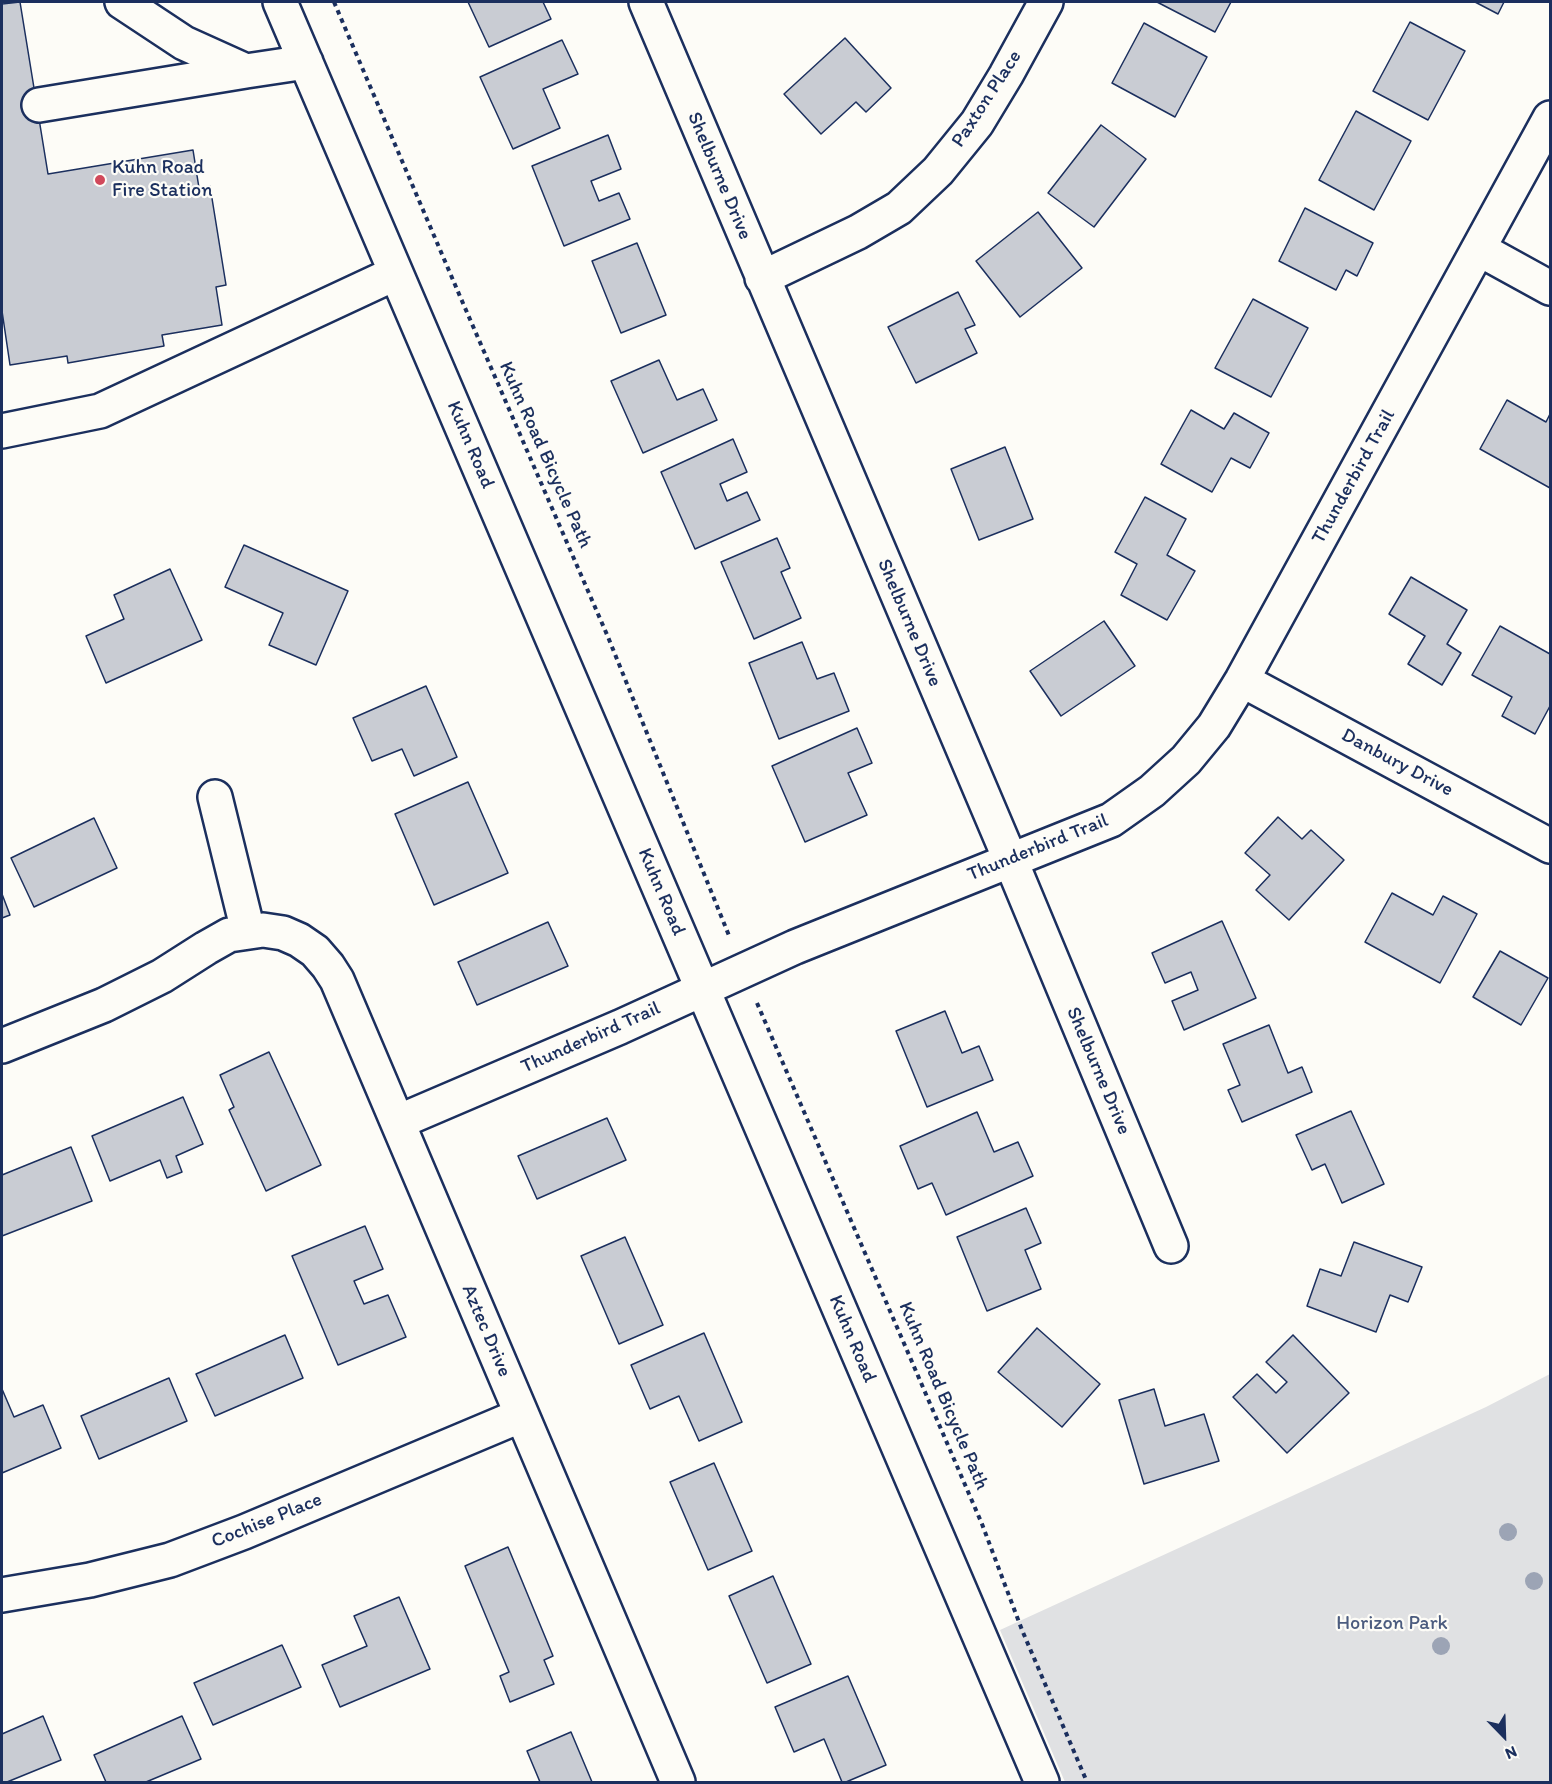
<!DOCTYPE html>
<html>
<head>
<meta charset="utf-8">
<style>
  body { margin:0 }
  #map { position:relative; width:1552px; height:1784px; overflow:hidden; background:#fdfcf7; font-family:Itim,sans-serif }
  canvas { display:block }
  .frame { position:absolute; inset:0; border:3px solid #1b2f5e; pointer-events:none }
  .north { position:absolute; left:1474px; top:1706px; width:60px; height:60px; -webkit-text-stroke:4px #fdfcf7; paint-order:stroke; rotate:157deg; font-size:16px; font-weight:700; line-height:24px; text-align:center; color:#1b2f5e }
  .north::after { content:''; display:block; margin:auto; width:21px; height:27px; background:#1b2f5e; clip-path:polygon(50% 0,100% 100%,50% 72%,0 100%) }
</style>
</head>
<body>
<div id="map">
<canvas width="1552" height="1784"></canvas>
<div class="frame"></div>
<div class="north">N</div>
</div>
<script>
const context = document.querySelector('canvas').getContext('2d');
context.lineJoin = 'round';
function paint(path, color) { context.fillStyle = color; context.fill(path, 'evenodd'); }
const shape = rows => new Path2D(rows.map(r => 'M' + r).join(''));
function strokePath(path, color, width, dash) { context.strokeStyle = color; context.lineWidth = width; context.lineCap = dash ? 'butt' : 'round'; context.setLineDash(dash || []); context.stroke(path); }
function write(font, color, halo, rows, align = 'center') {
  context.font = font + ' Itim,sans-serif'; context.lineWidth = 4.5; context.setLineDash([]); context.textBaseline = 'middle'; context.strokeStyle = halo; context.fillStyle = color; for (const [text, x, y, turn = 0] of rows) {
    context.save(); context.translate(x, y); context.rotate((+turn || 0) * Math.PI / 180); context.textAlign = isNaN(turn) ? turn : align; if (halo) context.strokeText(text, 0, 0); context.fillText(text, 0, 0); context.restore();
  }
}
paint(shape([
  [1550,1374,1550,1782,1065,1782,1000,1630,1486,1407]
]), '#e0e1e3');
const building = shape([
  [20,2,48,174,193,150,199,188,210,186,226,285,216,287,222,325,162,335,164,346,68,363,67,356,10,365,2,311,2,4,20,2],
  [468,2,543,2,551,19,489,47,468,2],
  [1157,2,1231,2,1215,32,1157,2],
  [1475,2,1504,2,1498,14,1475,2],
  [1410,22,1465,51,1428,120,1373,91,1410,22],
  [1144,23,1207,57,1175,117,1112,83,1144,23],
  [845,38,891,88,866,112,856,102,821,134,784,94,845,38],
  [562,40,578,74,543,89,560,128,513,149,480,77,562,40],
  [1356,111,1411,141,1374,210,1319,180,1356,111],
  [1101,125,1146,159,1094,227,1048,193,1101,125],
  [608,135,621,169,591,181,599,201,619,193,630,219,564,246,532,166,608,135],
  [1305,208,1373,243,1357,276,1346,270,1336,290,1279,261,1305,208],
  [1038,212,1082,268,1020,317,976,261,1038,212],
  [637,243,666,315,621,333,592,261,637,243],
  [958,292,975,325,965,329,977,353,916,383,888,327,958,292],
  [1253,299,1308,328,1271,397,1215,368,1253,299],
  [659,360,677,400,703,389,717,420,643,453,611,381,659,360],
  [1507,400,1546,422,1550,414,1550,488,1480,449,1507,400],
  [1191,410,1224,429,1234,413,1269,433,1250,468,1231,458,1212,492,1161,464,1191,410],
  [733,439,747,472,720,484,727,501,747,492,760,520,695,549,661,472,733,439],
  [1005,447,1033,519,979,540,951,469,1005,447],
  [1145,497,1186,519,1167,555,1195,571,1167,620,1121,595,1137,564,1115,552,1145,497],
  [777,538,790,568,781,572,801,618,754,639,721,562,777,538],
  [244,545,348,591,316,665,269,645,283,613,225,587,244,545],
  [170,569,202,640,106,683,86,636,124,619,114,595,170,569],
  [1411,577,1467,610,1447,644,1461,653,1442,685,1408,664,1425,636,1389,614,1411,577],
  [1104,621,1135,666,1061,716,1030,671,1104,621],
  [1500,626,1550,654,1550,706,1535,734,1502,716,1512,697,1472,675,1500,626],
  [802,642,817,679,834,673,849,711,779,739,749,663,802,642],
  [426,686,457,757,414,776,402,749,372,761,353,718,426,686],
  [857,728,872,763,848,773,867,815,805,842,772,766,857,728],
  [468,782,508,873,434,905,395,814,468,782],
  [1278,817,1302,839,1311,830,1344,860,1289,920,1256,890,1270,875,1245,853,1278,817],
  [94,818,117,868,34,907,11,858,94,818],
  [1392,893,1433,915,1443,896,1477,914,1440,983,1365,942,1392,893],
  [2,894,10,915,2,918,2,894],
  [1222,921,1256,998,1184,1030,1172,1001,1198,990,1191,972,1165,983,1152,953,1222,921],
  [548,922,568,966,477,1005,458,962,548,922],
  [1500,951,1548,978,1521,1025,1473,997,1500,951],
  [945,1011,962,1053,979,1046,993,1080,927,1107,896,1031,945,1011],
  [1269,1025,1288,1073,1302,1067,1312,1092,1242,1122,1228,1090,1240,1085,1223,1044,1269,1025],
  [269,1052,321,1165,266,1191,229,1110,234,1107,220,1075,269,1052],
  [183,1097,203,1144,176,1156,182,1172,167,1178,160,1160,110,1181,92,1136,183,1097],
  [1351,1111,1384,1184,1342,1203,1325,1164,1312,1170,1296,1135,1351,1111],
  [977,1112,994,1152,1018,1142,1033,1176,946,1215,932,1183,918,1189,900,1146,977,1112],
  [607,1118,626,1160,537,1199,518,1156,607,1118],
  [71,1147,92,1201,2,1236,2,1175,71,1147],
  [1026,1208,1041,1243,1025,1250,1041,1289,987,1311,957,1237,1026,1208],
  [365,1226,383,1269,354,1281,364,1304,388,1295,406,1337,338,1365,292,1256,365,1226],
  [625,1237,663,1325,619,1344,581,1256,625,1237],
  [1354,1242,1422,1267,1408,1302,1390,1295,1376,1332,1307,1306,1320,1269,1341,1276,1354,1242],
  [1037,1328,1100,1384,1062,1427,998,1372,1037,1328],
  [704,1333,742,1422,699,1441,679,1396,650,1409,631,1365,704,1333],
  [285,1335,303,1378,215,1416,196,1374,285,1335],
  [1293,1335,1349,1393,1287,1453,1233,1397,1257,1374,1276,1393,1287,1382,1266,1362,1293,1335],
  [169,1378,187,1421,99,1459,81,1416,169,1378],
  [2,1389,14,1417,43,1405,61,1448,2,1473,2,1389],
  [1154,1389,1165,1426,1204,1414,1219,1461,1144,1484,1119,1400,1154,1389],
  [714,1463,752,1551,708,1570,670,1482,714,1463],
  [508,1547,553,1656,544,1660,554,1684,510,1702,500,1676,509,1672,465,1566,508,1547],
  [773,1576,811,1664,767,1683,729,1596,773,1576],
  [399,1597,430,1669,340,1707,322,1665,367,1646,354,1616,399,1597],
  [282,1645,301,1687,213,1725,194,1683,282,1645],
  [848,1676,886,1765,846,1782,842,1782,824,1739,794,1752,775,1707,848,1676],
  [43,1716,61,1760,7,1782,2,1782,2,1734,43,1716],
  [182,1716,201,1759,146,1782,106,1782,94,1755,182,1716],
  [571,1732,592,1782,540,1782,527,1751,571,1732]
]);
paint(building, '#c9ccd3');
strokePath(building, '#1b2f5e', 1.5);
const minor = shape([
  [122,2,184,43,246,71,306,62],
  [280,2,1042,1782],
  [646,2,1010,859,1171,1246],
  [39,105,246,71],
  [1479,249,1550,288],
  [762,278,858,232,899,208,938,171,977,123,1006,75,1046,2],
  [2,431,100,411,396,273],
  [1242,680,1550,846],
  [215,797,248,931],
  [2,1046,104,1005,162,976,206,948,229,935,263,930,283,933,299,940,315,951,328,966,337,980,678,1782],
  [398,1122,620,1027,795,947,1111,820,1152,791,1186,760,1214,726,1242,680,1550,118],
  [2,1595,90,1580,170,1560,244,1532,522,1415]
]);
strokePath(minor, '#1b2f5e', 38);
strokePath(shape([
  [334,2,459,294,608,637,730,938],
  [757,1003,982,1524,1022,1630,1087,1782]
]), '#1b2f5e', 4, [4.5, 4.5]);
strokePath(minor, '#fdfcf7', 33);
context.fillStyle = '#9ca4b5';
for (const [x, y] of [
  [1508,1532],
  [1534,1581],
  [1441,1646]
]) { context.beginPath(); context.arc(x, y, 9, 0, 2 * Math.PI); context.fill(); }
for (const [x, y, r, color] of [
  [100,180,6,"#d1495b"]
]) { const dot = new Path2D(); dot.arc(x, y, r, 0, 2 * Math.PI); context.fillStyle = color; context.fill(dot); strokePath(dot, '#fdfcf7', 2); }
write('20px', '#1b2f5e', '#fdfcf7', [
  ["Paxton Place",987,99,-57],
  ["Shelburne Drive",719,176,67],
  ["Kuhn Road",470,445,67],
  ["Kuhn Road Bicycle Path",545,455,66],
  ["Thunderbird Trail",1354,477,-61],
  ["Shelburne Drive",909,623,67],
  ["Danbury Drive",1397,763,28],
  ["Thunderbird Trail",1038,848,-22],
  ["Kuhn Road",661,892,67],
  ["Thunderbird Trail",591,1038,-24],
  ["Shelburne Drive",1098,1071,67],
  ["Aztec Drive",486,1331,67],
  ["Kuhn Road",852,1339,67],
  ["Kuhn Road Bicycle Path",943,1396,67],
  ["Cochise Place",267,1521,-22]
]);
write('20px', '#1b2f5e', '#fdfcf7', [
  ["Kuhn Road",112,168],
  ["Fire Station",112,191]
], 'left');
write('20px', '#4c5c7f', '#fdfcf7', [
  ["Horizon Park",1392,1624]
]);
</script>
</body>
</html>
